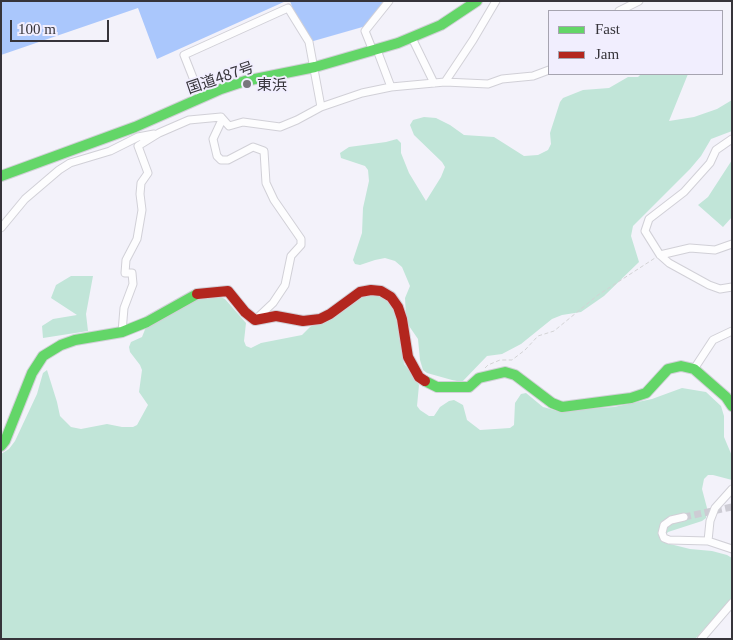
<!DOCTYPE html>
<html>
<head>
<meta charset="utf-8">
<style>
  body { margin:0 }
  #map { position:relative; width:733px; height:640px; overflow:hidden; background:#f3f2fa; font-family:Georgia,serif }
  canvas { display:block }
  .frame { position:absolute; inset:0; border:2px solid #36343a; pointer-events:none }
  .legend { position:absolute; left:548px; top:10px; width:175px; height:65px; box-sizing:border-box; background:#f1eefe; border:1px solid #a6a4b0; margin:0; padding:6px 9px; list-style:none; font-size:15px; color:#36343a }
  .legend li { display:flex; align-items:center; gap:10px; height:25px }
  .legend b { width:25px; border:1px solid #a6a4b0 }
  .scale { position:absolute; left:10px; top:20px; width:99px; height:22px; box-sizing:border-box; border:2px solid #36343a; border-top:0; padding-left:6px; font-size:15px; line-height:18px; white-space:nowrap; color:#36343a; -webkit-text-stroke:4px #f1eefe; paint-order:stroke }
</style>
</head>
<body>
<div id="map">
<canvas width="733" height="640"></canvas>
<div class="frame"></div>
<ul class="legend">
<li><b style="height:6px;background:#63d668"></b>Fast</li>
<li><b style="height:6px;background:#b3261e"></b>Jam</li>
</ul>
<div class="scale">100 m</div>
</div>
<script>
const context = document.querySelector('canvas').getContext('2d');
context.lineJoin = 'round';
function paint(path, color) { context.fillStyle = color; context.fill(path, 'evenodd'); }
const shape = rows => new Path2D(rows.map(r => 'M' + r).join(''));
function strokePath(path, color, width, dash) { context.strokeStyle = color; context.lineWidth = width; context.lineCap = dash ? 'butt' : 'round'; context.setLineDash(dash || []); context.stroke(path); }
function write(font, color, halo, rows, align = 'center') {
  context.font = font + ' Georgia,"Noto Sans JP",serif'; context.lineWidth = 4; context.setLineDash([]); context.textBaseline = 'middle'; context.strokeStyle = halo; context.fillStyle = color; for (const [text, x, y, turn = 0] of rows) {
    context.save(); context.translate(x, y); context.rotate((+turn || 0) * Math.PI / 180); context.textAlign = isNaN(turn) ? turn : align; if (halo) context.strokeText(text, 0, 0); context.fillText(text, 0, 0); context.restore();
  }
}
paint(shape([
  [641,74,688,74,669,121,694,117,717,109,732,100,732,131,711,139,701,156,690,169,633,226,631,236,639,262,604,296,581,312,562,315,552,319,521,344,502,354,487,356,462,382,452,380,427,373,423,370,420,360,418,339,409,326,406,317,405,298,410,286,402,267,395,261,385,258,375,260,360,265,355,264,353,260,362,233,363,208,369,181,368,170,365,166,341,158,340,153,349,147,386,142,397,139,401,143,401,153,409,173,426,201,441,177,445,167,442,162,414,135,410,125,413,120,424,117,436,118,450,125,464,135,494,137,524,156,538,155,548,150,551,144,550,133,560,102,563,98,583,90,609,88,628,77,638,77],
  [732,160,732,217,723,227,698,205,708,197],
  [71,276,93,276,86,314,88,331,43,338,42,326,53,319,77,315,51,298,56,285],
  [372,293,391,299,399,328,404,364,414,376,419,385,417,406,420,410,429,416,434,416,440,407,449,401,454,400,463,405,467,420,480,430,510,428,514,425,515,403,521,394,526,393,543,407,558,411,614,407,652,399,682,388,706,392,721,406,724,416,724,437,732,456,732,480,713,475,708,475,704,479,702,489,707,508,706,518,702,521,668,532,665,536,665,541,670,544,690,549,712,551,727,555,732,558,732,598,695,639,1,639,1,454,9,449,15,441,37,394,43,373,47,370,57,402,60,416,71,427,81,429,107,424,122,427,133,427,137,425,148,405,139,392,142,370,140,365,130,352,129,347,131,342,142,337,146,327,200,295,216,295,225,299,246,323,244,341,246,346,251,348,261,343,302,335,310,327,353,301]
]), '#c1e5d8');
paint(shape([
  [1,1,286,1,157,59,138,8,1,55],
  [290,1,384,1,366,26,310,42,294,12]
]), '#aac7fc');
strokePath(shape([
  [684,517,732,507]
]), '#cdccd4', 7, [7, 3.5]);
const street = shape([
  [619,11,639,1],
  [412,38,434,83],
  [377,50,391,87],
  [373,51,365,31,389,1],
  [445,82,473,40,496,1],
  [201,98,184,55,288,8,309,42,321,107],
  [221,117,221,122,213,139,217,156,221,160,228,160,253,147,264,151,266,183,274,200,301,239,301,245,291,256,285,285,273,303,256,319],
  [732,139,716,150,710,163,684,192,649,219,645,231,660,255,669,263,709,285,720,289,732,287],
  [1,228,25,199,59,170,70,163,110,151,138,137,154,134],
  [660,255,690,248,715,250,732,244],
  [122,332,124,308,133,284,132,273,125,273,126,260,137,239,142,210,140,194,141,183,148,173,138,146,159,133,189,120,221,117,229,126,243,122,280,127,297,120,321,107,362,93,391,87,445,82,488,84,502,79,533,76,549,70],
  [694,369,713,340,732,331],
  [684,517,671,520,664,525,662,533,664,538,669,540,708,541,732,549],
  [708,541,710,521,715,508,732,489],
  [701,639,732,603]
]);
const fast = shape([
  [1,176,135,127,221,89,245,81,315,67,398,43,441,25,477,1],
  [425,381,437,387,469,387,479,378,505,372,515,375,552,403,562,407,631,398,646,393,668,369,681,366,694,369,726,397,732,406],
  [1,446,5,441,32,373,43,356,61,345,75,340,122,332,147,322,197,294]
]);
const jam = shape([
  [197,294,228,291,245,312,255,320,276,316,303,321,320,319,330,314,360,292,371,290,381,291,391,297,398,307,402,319,408,357,419,377,425,381]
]);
strokePath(street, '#d1d0d7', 9);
strokePath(fast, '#d1d0d7', 12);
strokePath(jam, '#d1d0d7', 12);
strokePath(shape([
  [485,368,488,365,500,360,512,360,525,350,538,336,554,331,598,295,655,258]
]), '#d3d3d5', 1, [4, 2.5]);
strokePath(street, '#fdfdfe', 7);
strokePath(fast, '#63d668', 10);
strokePath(jam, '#b3261e', 10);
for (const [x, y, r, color] of [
  [247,84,5,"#78767d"]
]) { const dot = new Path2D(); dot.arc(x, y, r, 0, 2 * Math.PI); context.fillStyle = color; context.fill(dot); strokePath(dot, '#f1eefe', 2); }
write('15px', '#36343a', '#f1eefe', [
  ["国道487号",220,77,-19]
]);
write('15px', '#36343a', '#f1eefe', [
  ["東浜",257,84]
], 'left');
</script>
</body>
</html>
